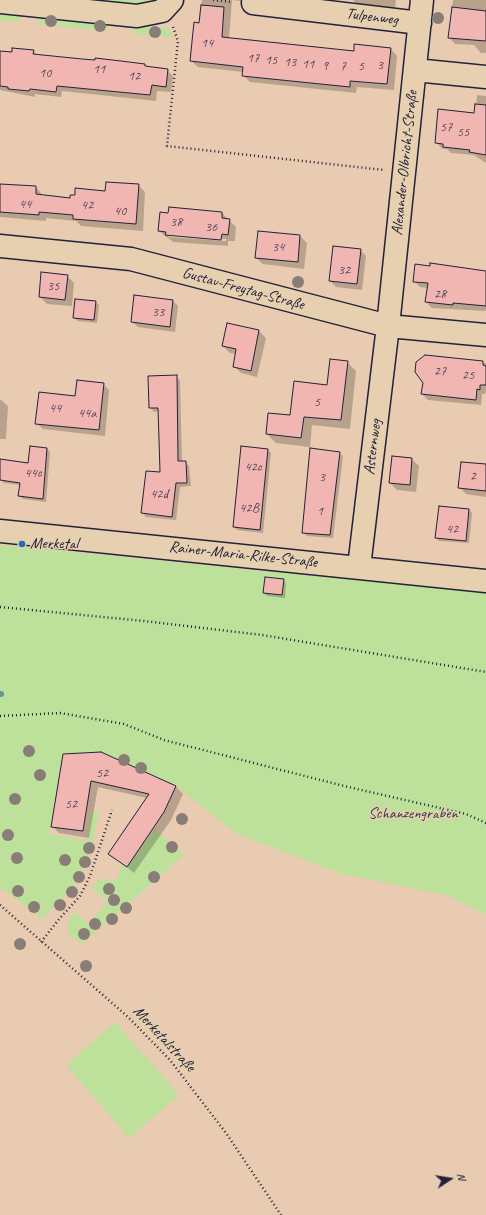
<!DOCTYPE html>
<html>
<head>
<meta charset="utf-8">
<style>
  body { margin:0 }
  #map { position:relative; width:486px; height:1215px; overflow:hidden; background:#e8cbb0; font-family:Caveat,sans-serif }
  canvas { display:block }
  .north { position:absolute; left:430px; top:1159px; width:40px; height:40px; -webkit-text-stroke:3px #e6d0af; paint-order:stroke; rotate:78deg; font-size:11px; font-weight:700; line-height:16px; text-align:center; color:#22223b }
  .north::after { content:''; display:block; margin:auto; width:14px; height:18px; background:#22223b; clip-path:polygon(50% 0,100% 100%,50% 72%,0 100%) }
</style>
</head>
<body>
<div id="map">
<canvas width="486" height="1215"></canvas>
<div class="north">N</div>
</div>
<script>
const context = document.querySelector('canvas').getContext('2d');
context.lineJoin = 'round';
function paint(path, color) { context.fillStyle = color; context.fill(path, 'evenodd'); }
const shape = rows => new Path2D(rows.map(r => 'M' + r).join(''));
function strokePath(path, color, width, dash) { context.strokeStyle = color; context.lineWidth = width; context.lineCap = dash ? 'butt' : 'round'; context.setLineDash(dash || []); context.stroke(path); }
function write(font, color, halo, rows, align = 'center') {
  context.font = font + ' Caveat,sans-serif'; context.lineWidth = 3; context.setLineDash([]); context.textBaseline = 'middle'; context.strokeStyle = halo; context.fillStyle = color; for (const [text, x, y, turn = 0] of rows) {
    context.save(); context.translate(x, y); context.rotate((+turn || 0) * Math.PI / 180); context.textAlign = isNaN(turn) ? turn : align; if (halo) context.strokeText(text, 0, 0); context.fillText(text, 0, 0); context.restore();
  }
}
paint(shape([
  [111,0,137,0,147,1,143,5,137,7,111,4],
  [0,11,20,13,19,22,0,20],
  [39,15,109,22,107,31,38,24],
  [134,25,169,28,173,37,133,34],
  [0,545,486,593,486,914,446,895,342,874,237,834,176,786,101,752,63,754,49,834,87,841,92,812,99,812,90,854,74,886,42,919,0,887],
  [154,828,184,855,82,944,68,934,68,920,75,912,88,924,108,901,92,889,99,878,109,881,117,879,122,864,127,867],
  [115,1022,179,1095,129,1138,66,1065]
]), '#bde09a');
paint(shape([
  [202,0,252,0,250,2,232,0,229,39,354,52,355,46,391,49,397,56,394,90,357,87,356,93,250,82,243,75,243,72,198,67,191,61,200,24],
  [353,0,396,0,395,11,359,7],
  [453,0,486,0,486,53,481,53,474,45,455,44,449,37],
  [33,51,38,56,144,65,148,68,167,70,173,76,171,92,157,91,156,101,62,91,61,97,35,94,35,97,0,90,0,52,13,53],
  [477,95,486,96,486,163,474,155,451,153,447,149,442,149,436,142,476,114],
  [0,185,36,187,43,196,71,199,138,185,145,192,143,231,81,226,76,221,46,218,46,221,0,217],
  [170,209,222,213,236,227,235,241,228,241,228,246,173,242,159,231,169,214],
  [167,234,226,239,226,241,169,237],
  [259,232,300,236,307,243,304,269,263,264,256,258],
  [334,247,360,250,366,256,362,290,336,287,330,281],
  [431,264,486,272,486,311,432,308,426,302,428,288,420,287,414,281,430,267],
  [67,276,74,283,72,306,47,304,40,297],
  [173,301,178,306,175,332,138,327,132,322],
  [95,302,99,305,97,323,78,321,74,318],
  [259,331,266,338,257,377,241,373,234,366,236,354,230,353,223,346],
  [428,356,486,363,486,391,485,394,482,394,481,405,428,400,422,394],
  [347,362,356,371,350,429,312,425,310,447,276,443,267,434,328,386],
  [176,376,180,381,182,462,185,462,189,466,191,486,180,487,176,520,146,517,142,512,161,473,160,411,154,412,150,407],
  [103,384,109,390,105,436,43,429,36,423,76,397],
  [0,399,8,406,6,439,0,439],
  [47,449,50,452,46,502,23,499,19,496,21,485,4,483,1,480,29,464],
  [268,450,271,453,263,533,237,530,234,527],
  [339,453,343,456,333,538,307,536,303,533],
  [393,457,412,459,419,466,416,492,397,490,390,483],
  [486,465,486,497,466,494,460,488],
  [469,510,472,513,469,543,439,541,436,537],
  [283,580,286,583,285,598,267,596,264,593],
  [101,753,176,787,183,794,171,820,134,873,109,853,147,798,98,787,89,838,59,833,52,826]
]), '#0003');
strokePath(shape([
  [0,694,1,694]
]), '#6594a6', 6);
const building = shape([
  [201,5,224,7,222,37,354,51,354,44,391,48,387,84,350,81,350,87,242,76,243,67,190,61,194,22,199,23,201,5],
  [452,7,486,11,486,41,448,38,452,7],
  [12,48,34,50,33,54,82,59,95,60,95,58,121,61,145,64,145,66,168,69,166,87,152,85,150,95,57,86,56,92,30,89,29,91,8,89,8,87,0,86,0,51,12,52,12,48],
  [475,104,486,105,486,155,469,152,470,150,443,147,443,144,435,143,438,109,474,113,475,104],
  [106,182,139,184,136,224,73,219,73,215,39,212,39,215,0,212,0,184,36,186,36,194,70,198,70,195,75,195,75,188,105,191,106,182],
  [169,207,222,212,222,218,230,219,228,235,222,234,221,240,165,235,166,232,158,231,160,212,168,213,169,207],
  [258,231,300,235,298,262,255,258,258,231],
  [333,246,361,249,357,284,329,281,333,246],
  [430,263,486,271,486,306,453,303,453,305,425,302,428,283,413,282,415,264,430,266,430,263],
  [41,272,68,275,65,300,39,297,41,272],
  [134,295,173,300,170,327,131,322,134,295],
  [75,299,96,301,94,320,73,318,75,299],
  [227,323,259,330,251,371,233,367,236,349,222,346,227,323],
  [425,355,483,361,483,365,486,366,486,385,480,385,480,390,477,389,476,400,421,394,423,383,415,372,416,362,425,355],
  [330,359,348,361,341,420,304,417,301,438,266,434,268,413,290,415,294,381,327,385,330,359],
  [177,375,178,461,186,461,187,483,176,483,172,517,141,513,146,471,160,472,158,408,149,408,148,376,177,375],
  [77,380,104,383,99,430,35,424,39,392,75,396,77,380],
  [30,446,47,448,43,499,18,496,20,483,0,480,0,459,28,463,30,446],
  [241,446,268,449,260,530,233,527,241,446],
  [310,448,340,452,330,535,302,533,310,448],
  [392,456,412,458,410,485,389,483,392,456],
  [461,462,486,464,486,491,458,488,461,462],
  [439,506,469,509,466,541,435,538,439,506],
  [265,577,284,579,282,595,263,593,265,577],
  [101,752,176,786,164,812,127,867,108,854,149,794,91,781,83,831,51,827,63,754,101,752]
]);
paint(building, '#f1b5b2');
strokePath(building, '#22223b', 1);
const street = shape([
  [0,2,137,16,162,11,172,0],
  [253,3,420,23],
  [415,70,486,77],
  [0,246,131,259,388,326,486,335],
  [0,531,486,581],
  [359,567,388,326,422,0]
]);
strokePath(street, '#22223b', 25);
strokePath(shape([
  [213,0,232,2],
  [173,27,178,41,167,146,384,170],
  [0,607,144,621,262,635,486,672],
  [0,716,60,713,124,724,164,740,344,786,466,814,486,823],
  [0,905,128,1017,170,1060,226,1133,281,1215],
  [41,942,60,918,80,896,90,876,112,810]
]), '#22223b', 2.5, [1, 3]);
strokePath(street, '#e6d0af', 22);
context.fillStyle = '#887d77';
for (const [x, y] of [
  [438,18],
  [51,21],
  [100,26],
  [155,32],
  [298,282],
  [29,751],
  [124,760],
  [141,768],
  [40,775],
  [15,799],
  [182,819],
  [8,835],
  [172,847],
  [89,848],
  [17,858],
  [65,860],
  [85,862],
  [79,877],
  [154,877],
  [109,889],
  [18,891],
  [72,892],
  [114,900],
  [60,905],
  [34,907],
  [126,908],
  [112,919],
  [95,924],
  [84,934],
  [20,944],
  [86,966]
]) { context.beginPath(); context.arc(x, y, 6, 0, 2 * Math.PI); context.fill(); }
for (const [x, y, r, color] of [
  [22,544,4,"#1f6fb2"]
]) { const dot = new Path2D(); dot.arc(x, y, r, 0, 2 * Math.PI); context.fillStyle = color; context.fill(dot); strokePath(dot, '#e6d0af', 1.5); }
write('14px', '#564759', null, [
  ["14",207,43],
  ["17",253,58],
  ["15",271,60],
  ["13",290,62],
  ["11",308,64],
  ["3",380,65],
  ["9",325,66],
  ["7",343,66],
  ["5",361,66],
  ["11",99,69],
  ["10",45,73],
  ["12",134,76],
  ["57",446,127],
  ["55",463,132],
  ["44",25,204],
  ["42",87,205],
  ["40",120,211],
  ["38",176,222],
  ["36",211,227],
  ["34",278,247],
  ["32",344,270],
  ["35",53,286],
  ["28",440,294],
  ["33",158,312],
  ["27",440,371],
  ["25",468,375],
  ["5",317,402],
  ["44",55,408],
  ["44a",87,413],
  ["42c",253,467],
  ["44c",33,473],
  ["2",473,476],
  ["3",322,477],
  ["42d",159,494],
  ["42B",249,508],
  ["1",320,511],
  ["42",452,529],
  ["52",102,773],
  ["52",71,804]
]);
write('16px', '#22223b', '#e6d0af', [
  ["Tulpenweg",372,17,7],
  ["Alexander-Olbricht-Straße",405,163,-84],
  ["Gustav-Freytag-Straße",243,289,15],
  ["Asternweg",373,447,-83],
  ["Rainer-Maria-Rilke-Straße",243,555,6],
  ["Merketalstraße",164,1039,47]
]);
write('16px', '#22223b', '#e6d0af', [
  ["Merketal",30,544]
], 'left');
write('16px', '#393e49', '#e6d0af', [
  ["Schanzengraben",413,814]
]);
</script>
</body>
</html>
